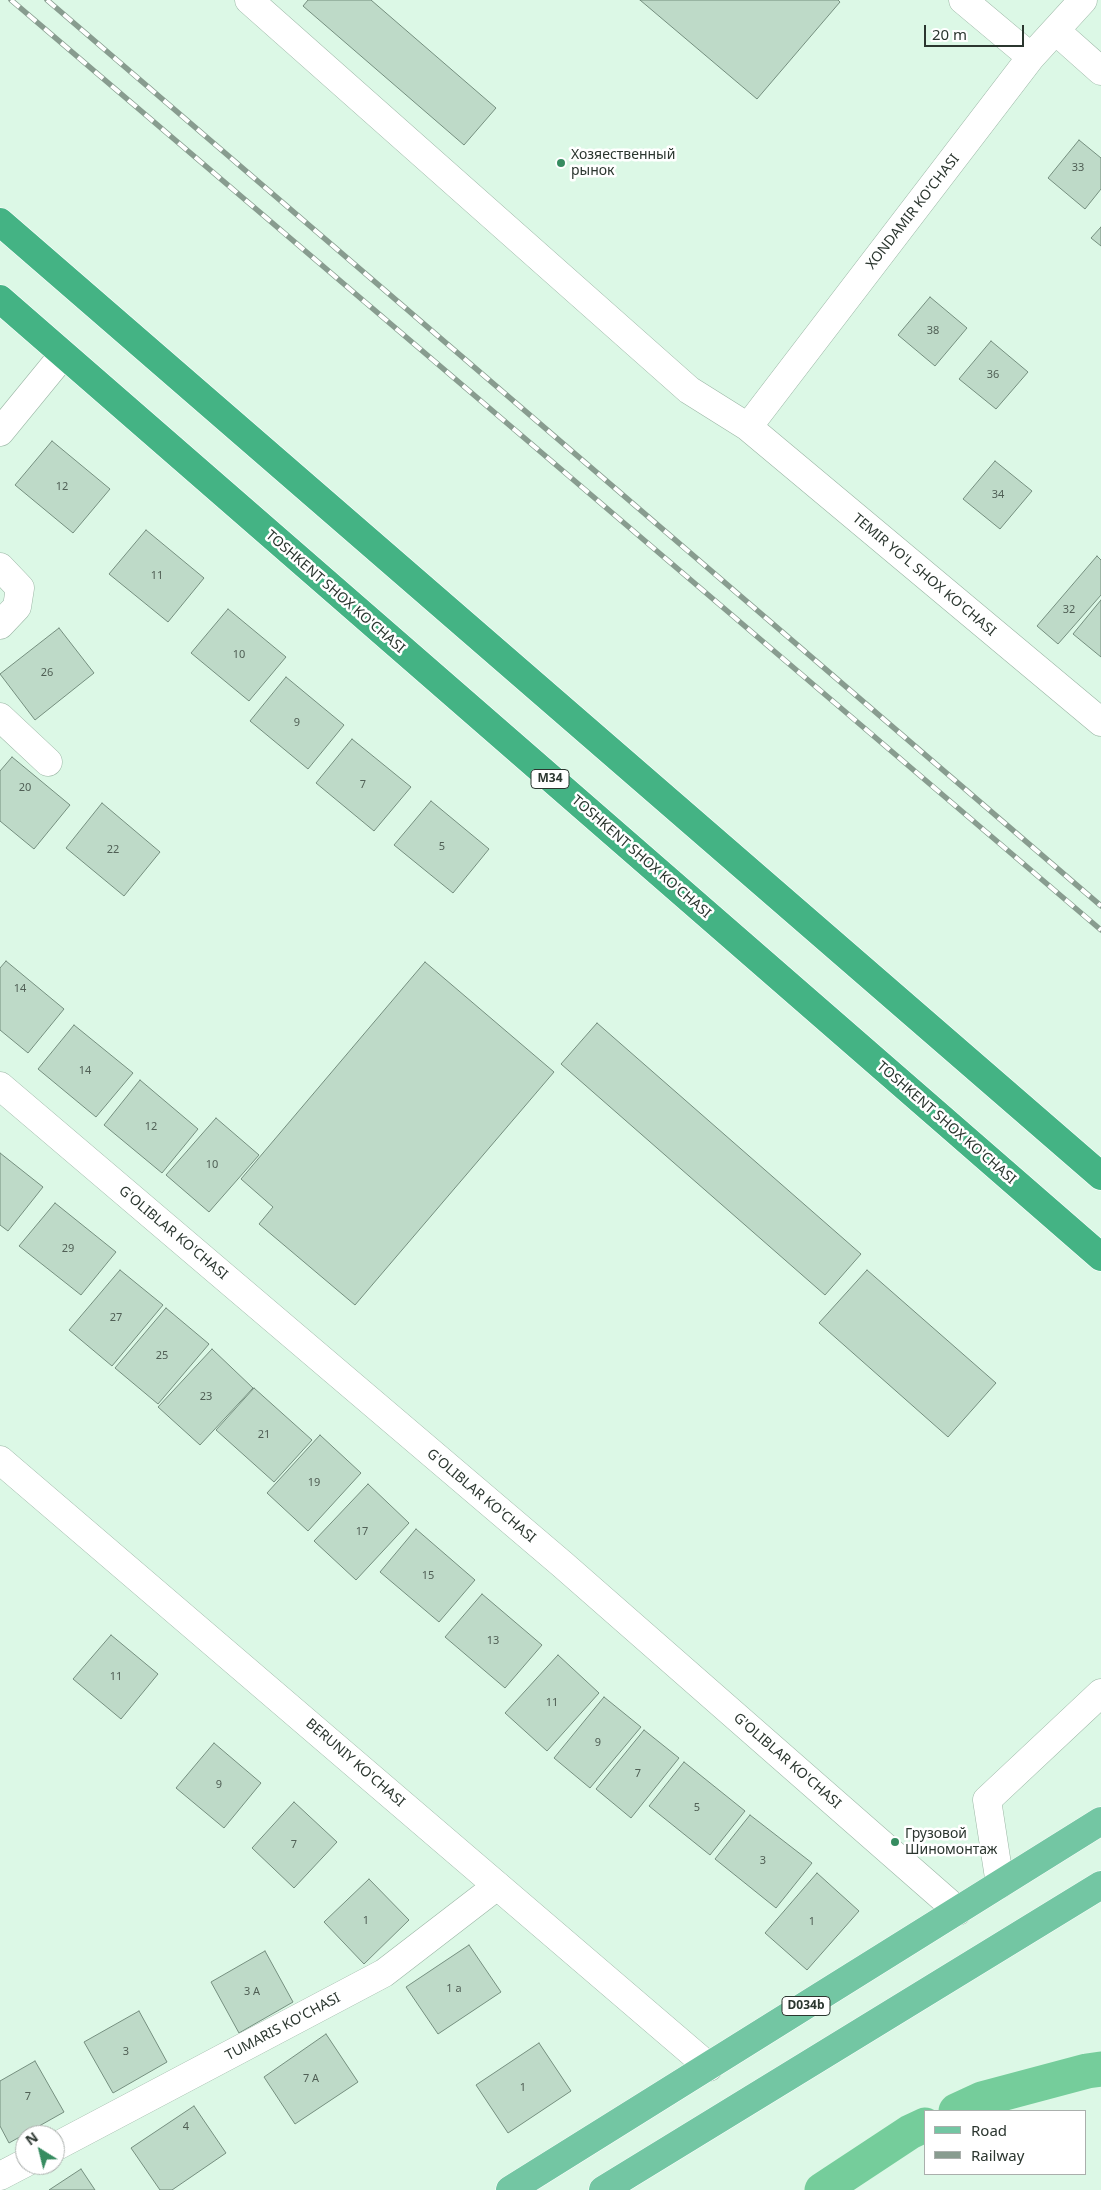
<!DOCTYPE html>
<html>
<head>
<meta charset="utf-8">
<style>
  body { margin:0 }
  #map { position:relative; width:1101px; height:2190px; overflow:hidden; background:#dcf8e6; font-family:"Noto Sans",sans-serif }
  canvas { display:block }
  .legend { position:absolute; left:924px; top:2110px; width:162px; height:65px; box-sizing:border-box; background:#fff; border:1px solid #aaafac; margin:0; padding:6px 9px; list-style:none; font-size:15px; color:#2b362f }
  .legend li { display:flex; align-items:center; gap:10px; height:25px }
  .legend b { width:25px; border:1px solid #aaafac }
  .north { position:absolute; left:15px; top:2125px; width:50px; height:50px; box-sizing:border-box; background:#fff; border:1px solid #aaafac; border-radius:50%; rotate:324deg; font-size:14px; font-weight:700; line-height:20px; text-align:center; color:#2b362f }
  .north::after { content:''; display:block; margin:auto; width:18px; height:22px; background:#368c60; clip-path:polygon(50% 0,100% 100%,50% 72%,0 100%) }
  .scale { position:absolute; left:924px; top:25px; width:100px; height:22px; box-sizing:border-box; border:2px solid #2b362f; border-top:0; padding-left:6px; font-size:15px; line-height:18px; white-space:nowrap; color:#2b362f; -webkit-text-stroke:4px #fff; paint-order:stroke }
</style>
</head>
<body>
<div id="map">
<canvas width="1101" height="2190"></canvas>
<ul class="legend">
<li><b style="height:6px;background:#73c6a3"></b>Road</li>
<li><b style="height:6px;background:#889c8f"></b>Railway</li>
</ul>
<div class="north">N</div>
<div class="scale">20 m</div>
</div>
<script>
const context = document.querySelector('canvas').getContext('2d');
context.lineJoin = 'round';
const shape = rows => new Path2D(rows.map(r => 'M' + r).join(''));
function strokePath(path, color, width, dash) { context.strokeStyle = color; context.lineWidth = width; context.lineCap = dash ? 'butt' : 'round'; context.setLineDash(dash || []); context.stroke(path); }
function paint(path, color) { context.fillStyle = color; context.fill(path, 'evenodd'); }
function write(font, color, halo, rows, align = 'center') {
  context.font = font + ' "Noto Sans",sans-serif'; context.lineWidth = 5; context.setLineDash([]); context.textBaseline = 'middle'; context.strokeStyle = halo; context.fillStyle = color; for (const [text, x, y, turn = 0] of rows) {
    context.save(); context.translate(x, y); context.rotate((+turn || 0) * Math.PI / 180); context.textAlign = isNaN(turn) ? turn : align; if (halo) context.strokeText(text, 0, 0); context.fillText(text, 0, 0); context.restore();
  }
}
strokePath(shape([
  [956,2111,982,2099,1087,2071,1101,2069],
  [822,2190,910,2132,925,2125]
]), '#75cd9b', 35);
const building = shape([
  [308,0,371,0,496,108,464,145,303,6,308,0],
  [640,0,838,0,840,2,757,99,640,0],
  [1079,140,1101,158,1101,189,1085,209,1048,178,1079,140],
  [1101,227,1101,246,1091,238,1101,227],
  [930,297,967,328,935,366,898,335,930,297],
  [991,341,1028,372,996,409,959,379,991,341],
  [52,441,110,489,73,533,15,485,52,441],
  [995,461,1032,491,1000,529,963,499,995,461],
  [146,530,204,578,168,622,109,574,146,530],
  [1097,556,1101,560,1101,595,1058,644,1037,626,1097,556],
  [1101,600,1101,657,1073,634,1101,600],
  [228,609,286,657,249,701,191,653,228,609],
  [59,628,94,673,35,720,0,674,59,628],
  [286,677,344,725,308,769,250,721,286,677],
  [352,739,411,787,374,831,316,783,352,739],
  [12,757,70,805,34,849,0,821,0,771,12,757],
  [431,801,489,849,453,893,394,845,431,801],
  [102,803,160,852,124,896,66,848,102,803],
  [6,961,64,1009,28,1053,0,1030,0,968,6,961],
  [425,962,554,1072,355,1305,259,1224,273,1207,241,1179,425,962],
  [597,1023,861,1254,825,1295,561,1064,597,1023],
  [74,1025,133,1073,96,1117,38,1069,74,1025],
  [140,1080,198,1129,162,1173,104,1125,140,1080],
  [216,1118,259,1155,209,1212,166,1175,216,1118],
  [0,1153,43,1187,8,1231,0,1225,0,1153],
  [55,1203,116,1252,81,1295,19,1246,55,1203],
  [120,1270,163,1305,112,1366,69,1330,120,1270],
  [867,1270,996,1383,948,1437,819,1323,867,1270],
  [166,1308,209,1344,158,1404,115,1368,166,1308],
  [212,1349,253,1388,200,1445,158,1407,212,1349],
  [254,1388,312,1440,274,1482,216,1430,254,1388],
  [320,1435,361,1473,308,1531,267,1493,320,1435],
  [368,1484,409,1523,356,1580,314,1541,368,1484],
  [416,1529,475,1580,439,1622,380,1572,416,1529],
  [482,1594,542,1645,505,1688,445,1637,482,1594],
  [111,1635,158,1674,121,1719,73,1679,111,1635],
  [558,1655,599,1693,547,1751,505,1713,558,1655],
  [604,1697,641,1727,590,1788,554,1758,604,1697],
  [644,1730,679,1758,631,1818,596,1789,644,1730],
  [214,1743,261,1783,224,1828,176,1788,214,1743],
  [684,1762,745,1811,710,1855,649,1806,684,1762],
  [294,1802,337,1842,294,1888,252,1848,294,1802],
  [750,1815,812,1863,776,1908,715,1859,750,1815],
  [817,1873,859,1911,807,1970,765,1933,817,1873],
  [369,1879,409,1920,364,1964,324,1922,369,1879],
  [469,1945,501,1992,438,2034,406,1987,469,1945],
  [265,1951,293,2002,239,2033,211,1982,265,1951],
  [139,2011,167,2062,113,2093,84,2042,139,2011],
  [326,2034,358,2082,295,2124,264,2077,326,2034],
  [539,2043,571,2091,508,2133,476,2085,539,2043],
  [35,2061,64,2112,9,2143,0,2126,0,2081,35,2061],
  [194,2106,226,2153,172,2190,160,2190,131,2148,194,2106],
  [81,2169,95,2190,49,2190,81,2169]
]);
paint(building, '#bedac8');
strokePath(building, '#758f7f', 1);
const minor = shape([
  [249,0,689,390,748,427,1101,722],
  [963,0,1031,57],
  [1056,31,1101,71],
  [748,427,1031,57,1083,0],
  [0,432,63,355],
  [0,567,20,588,17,607,0,625],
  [0,717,48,762],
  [0,1086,562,1564,958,1911],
  [1000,1884,987,1800,1101,1693],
  [55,2147,384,1973,497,1886],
  [0,2176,25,2163]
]);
const tertiary = shape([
  [0,1460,709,2067]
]);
const primary = shape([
  [510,2190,1101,1821],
  [603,2190,1101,1885]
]);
const trunk = shape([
  [0,222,1101,1176],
  [0,299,1101,1257]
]);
strokePath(minor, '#9ab5a4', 29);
strokePath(tertiary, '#9ab5a4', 29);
strokePath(primary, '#fff', 29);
strokePath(trunk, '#fff', 29);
strokePath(minor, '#fff', 28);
strokePath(tertiary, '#fff', 28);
strokePath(primary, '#73c6a3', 28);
strokePath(trunk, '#44b384', 28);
const rail = shape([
  [11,0,1101,930],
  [47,0,1101,906]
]);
strokePath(rail, '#889c8f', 5.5);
strokePath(rail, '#fff', 4, [11]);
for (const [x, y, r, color] of [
  [561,163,5,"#368c60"],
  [895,1842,5,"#368c60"]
]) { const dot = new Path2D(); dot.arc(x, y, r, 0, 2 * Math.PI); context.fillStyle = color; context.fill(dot); strokePath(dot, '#fff', 2); }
write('11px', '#505f55', null, [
  ["33",1078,168],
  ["38",933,331],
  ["36",993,375],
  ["12",62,487],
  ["34",998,495],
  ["11",157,576],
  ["32",1069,610],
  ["10",239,655],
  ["26",47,673],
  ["9",297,723],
  ["7",363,785],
  ["20",25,788],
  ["5",442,847],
  ["22",113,850],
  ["14",20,989],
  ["14",85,1071],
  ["12",151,1127],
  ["10",212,1165],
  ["29",68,1249],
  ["27",116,1318],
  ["25",162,1356],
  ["23",206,1397],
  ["21",264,1435],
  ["19",314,1483],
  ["17",362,1532],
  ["15",428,1576],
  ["13",493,1641],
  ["11",116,1677],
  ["11",552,1703],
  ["9",598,1743],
  ["7",638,1774],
  ["9",219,1785],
  ["5",697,1808],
  ["7",294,1845],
  ["3",763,1861],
  ["1",366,1921],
  ["1",812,1922],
  ["1 а",454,1989],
  ["3 А",252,1992],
  ["3",126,2052],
  ["7 А",311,2079],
  ["1",523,2088],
  ["7",28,2097],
  ["4",186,2127]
]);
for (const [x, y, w] of [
  [550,779,38],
  [806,2006,48]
]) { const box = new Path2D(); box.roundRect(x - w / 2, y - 9.5, w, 19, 4); context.fillStyle = '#fff'; context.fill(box); strokePath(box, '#2b362f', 1); }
write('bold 12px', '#2b362f', null, [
  ["M34",550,779],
  ["D034b",806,2006]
]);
write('14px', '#2b362f', '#fff', [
  ["Хозяественный",571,155],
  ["рынок",571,171],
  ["Грузовой",905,1834],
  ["Шиномонтаж",905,1850]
], 'left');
write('14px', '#2b362f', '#fff', [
  ["XONDAMIR KO'CHASI",913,212,-52],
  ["TEMIR YO'L SHOX KO'CHASI",924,575,40],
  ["TOSHKENT SHOX KO'CHASI",335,592,41],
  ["TOSHKENT SHOX KO'CHASI",641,857,41],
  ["TOSHKENT SHOX KO'CHASI",946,1123,41],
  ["G'OLIBLAR KO'CHASI",173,1233,40],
  ["G'OLIBLAR KO'CHASI",481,1496,40],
  ["G'OLIBLAR KO'CHASI",787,1761,41],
  ["BERUNIY KO'CHASI",355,1763,41],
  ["TUMARIS KO'CHASI",283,2027,-28]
]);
</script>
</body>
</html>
